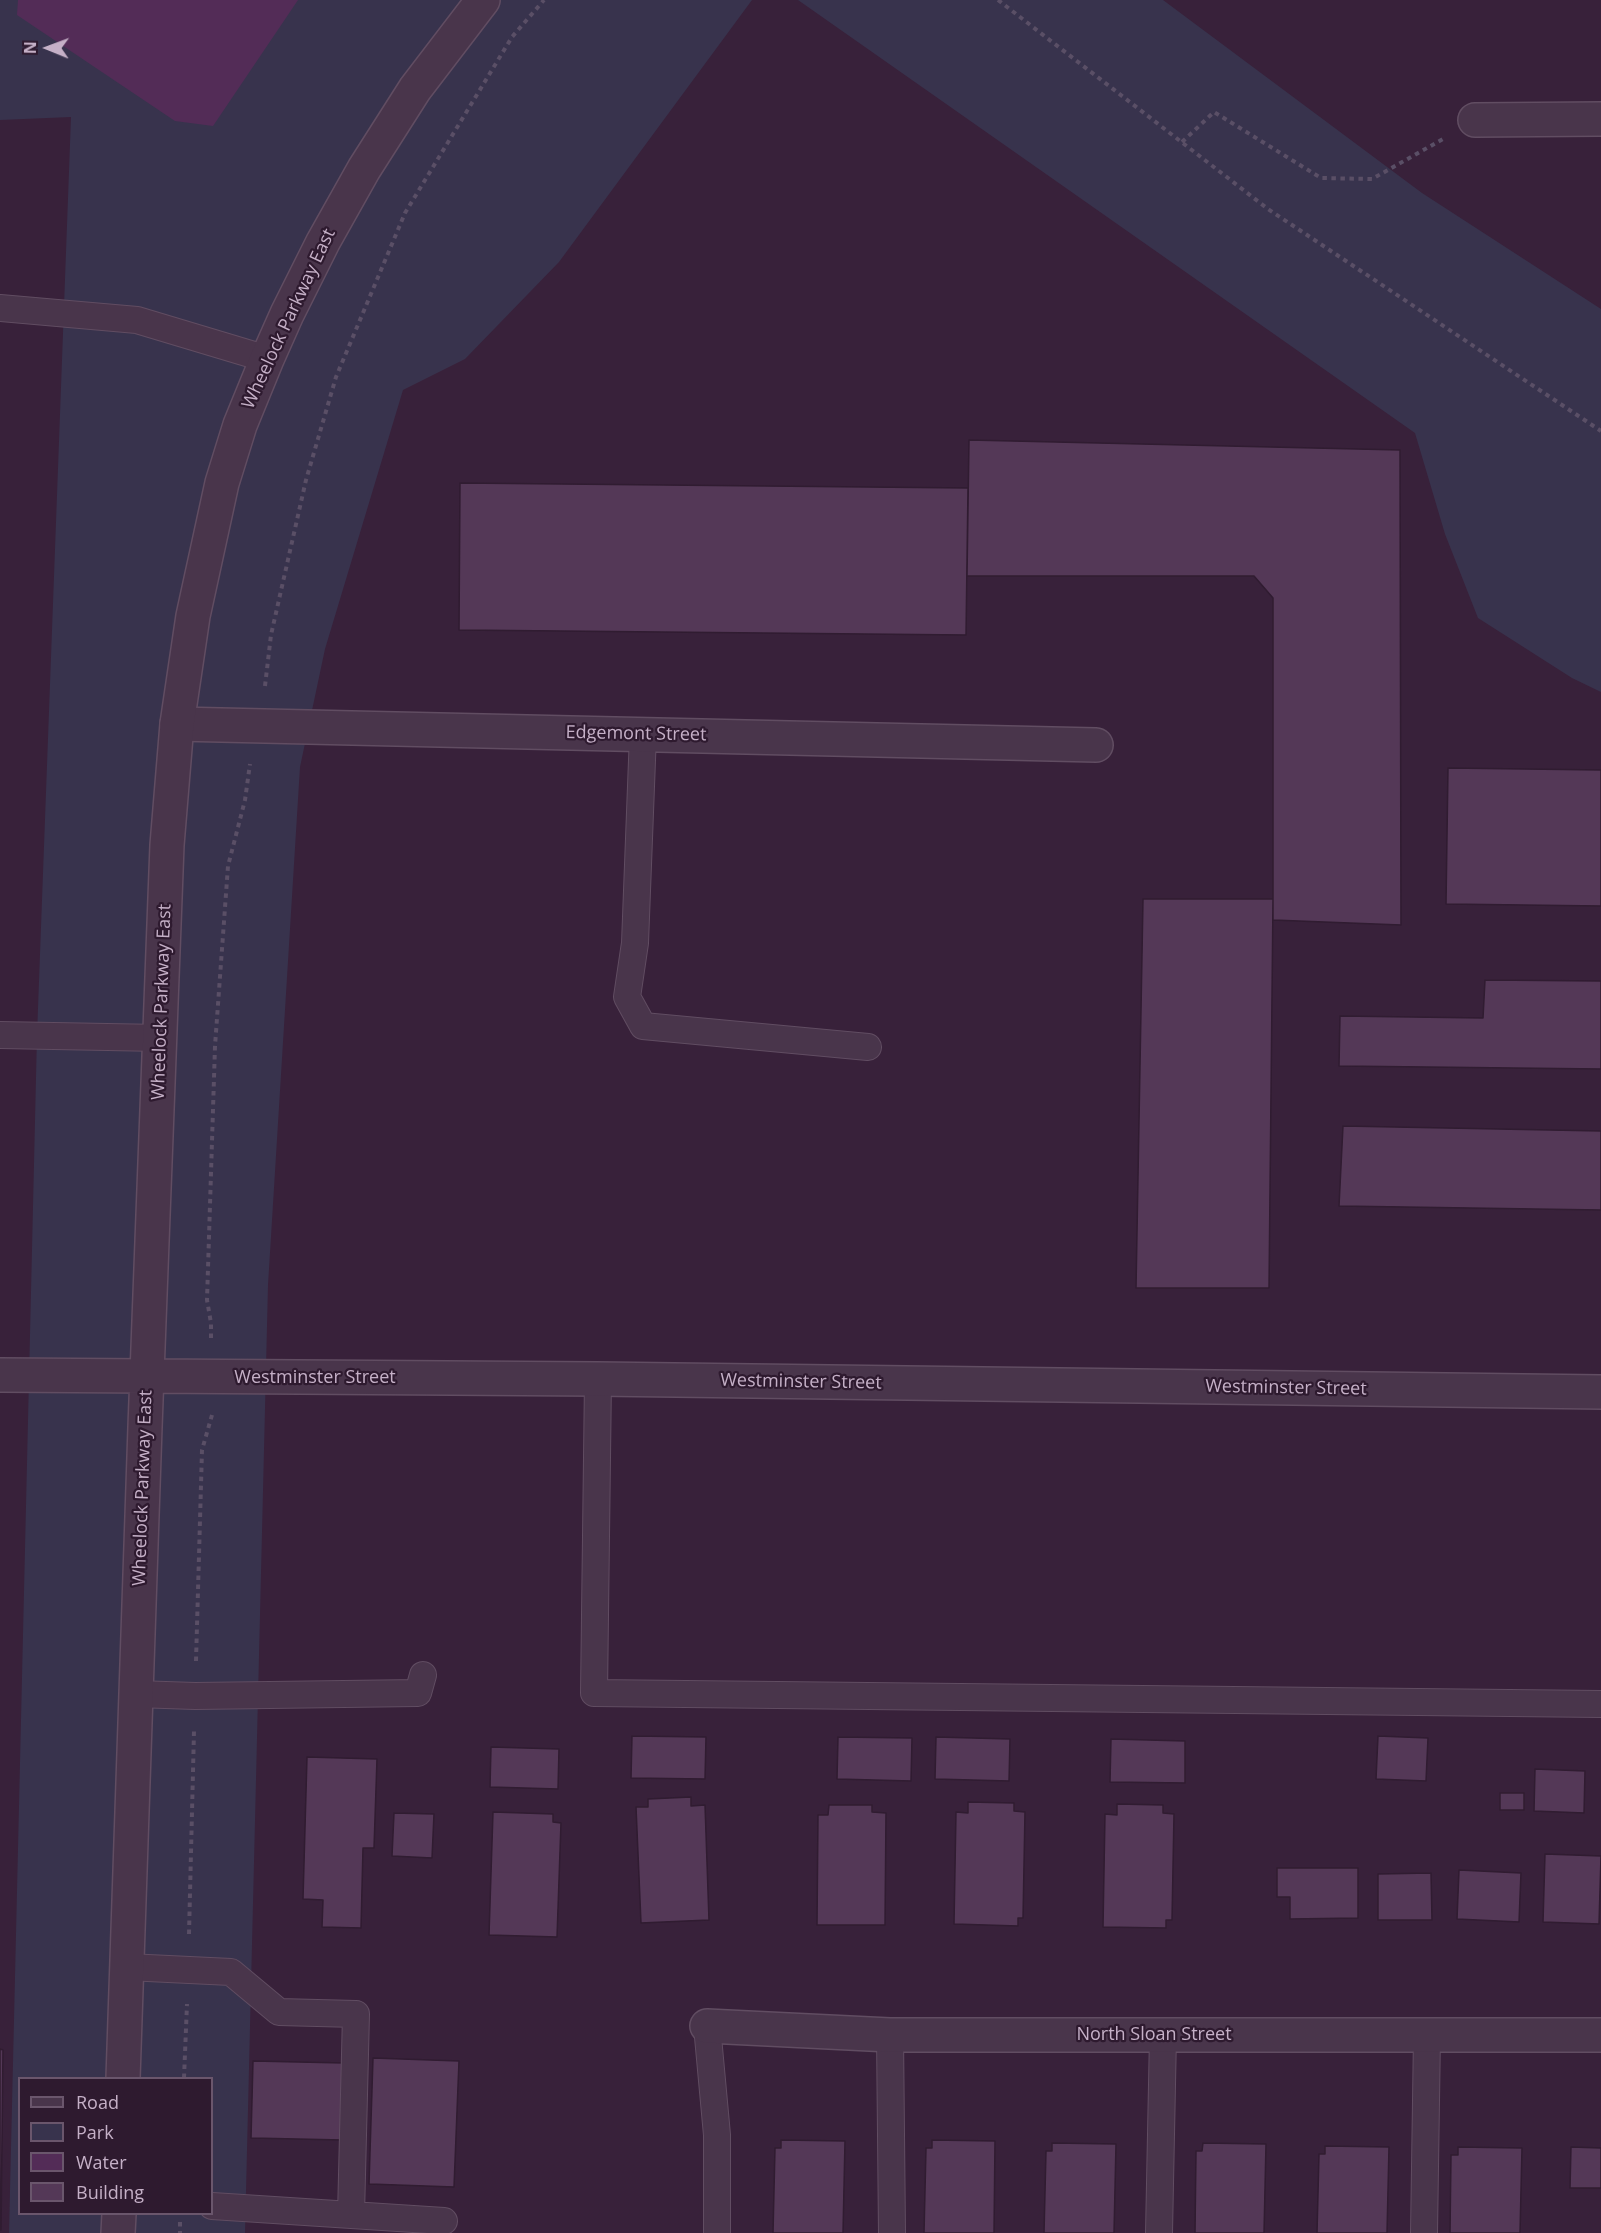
<!DOCTYPE html>
<html>
<head>
<meta charset="utf-8">
<style>
  body { margin:0 }
  #map { position:relative; width:1601px; height:2233px; overflow:hidden; background:#38213a; font-family:"Open Sans",sans-serif }
  canvas { display:block }
  .legend { position:absolute; left:18px; top:2077px; width:195px; height:138px; box-sizing:border-box; background:#2e1a2f; border:2px solid #6a566c; margin:0; padding:8px 10px; list-style:none; font-size:18px; color:#c5b0c7 }
  .legend li { display:flex; align-items:center; gap:12px; height:30px }
  .legend b { width:30px; border:2px solid #6a566c }
  .north { position:absolute; left:18px; top:18px; width:60px; height:60px; -webkit-text-stroke:4px #2e1a2f; paint-order:stroke; rotate:271deg; font-size:16px; font-weight:700; line-height:24px; text-align:center; color:#c5b0c7 }
  .north::after { content:''; display:block; margin:auto; width:21px; height:27px; background:#c5b0c7; clip-path:polygon(50% 0,100% 100%,50% 72%,0 100%) }
</style>
</head>
<body>
<div id="map">
<canvas width="1601" height="2233"></canvas>
<ul class="legend">
<li><b style="height:8px;background:#49354b"></b>Road</li>
<li><b style="height:16px;background:#38334d"></b>Park</li>
<li><b style="height:16px;background:#532c57"></b>Water</li>
<li><b style="height:16px;background:#543857"></b>Building</li>
</ul>
<div class="north">N</div>
</div>
<script>
const context = document.querySelector('canvas').getContext('2d');
context.lineJoin = 'round';
function paint(path, color) { context.fillStyle = color; context.fill(path, 'evenodd'); }
const shape = rows => new Path2D(rows.map(r => 'M' + r).join(''));
function strokePath(path, color, width, dash) { context.strokeStyle = color; context.lineWidth = width; context.lineCap = dash ? 'butt' : 'round'; context.setLineDash(dash || []); context.stroke(path); }
function write(font, color, halo, rows, align = 'center') {
  context.font = font + ' "Open Sans",sans-serif'; context.lineWidth = 4.5; context.setLineDash([]); context.textBaseline = 'middle'; context.strokeStyle = halo; context.fillStyle = color; for (const [text, x, y, turn = 0] of rows) {
    context.save(); context.translate(x, y); context.rotate((+turn || 0) * Math.PI / 180); context.textAlign = isNaN(turn) ? turn : align; if (halo) context.strokeText(text, 0, 0); context.fillText(text, 0, 0); context.restore();
  }
}
paint(shape([
  [0,0,752,0,559,262,465,359,403,390,325,649,300,767,268,1285,245,2233,9,2233,37,1035,71,117,0,120],
  [20,2078,212,2078,212,2214,20,2214],
  [798,0,1163,0,1422,193,1601,309,1601,692,1572,678,1478,618,1445,534,1415,433]
]), '#38334d');
paint(shape([
  [18,0,298,0,213,126,175,121,17,15]
]), '#532c57');
const building = shape([
  [969,440,1400,450,1401,925,1273,920,1273,598,1254,576,967,576,969,440],
  [460,483,968,488,966,635,459,630,460,483],
  [1448,768,1601,770,1601,906,1446,904,1448,768],
  [1143,899,1273,899,1269,1288,1136,1288,1143,899],
  [1485,980,1601,981,1601,1069,1339,1066,1340,1016,1483,1018,1485,980],
  [1343,1126,1601,1131,1601,1210,1339,1206,1343,1126],
  [632,1736,706,1737,705,1779,631,1778,632,1736],
  [1378,1736,1428,1738,1426,1781,1376,1779,1378,1736],
  [838,1737,912,1738,911,1781,837,1779,838,1737],
  [936,1737,1010,1739,1009,1781,935,1779,936,1737],
  [1111,1739,1185,1741,1185,1783,1110,1782,1111,1739],
  [491,1747,559,1749,558,1789,490,1787,491,1747],
  [307,1757,377,1759,374,1848,363,1848,361,1928,322,1927,323,1900,303,1899,307,1757],
  [1535,1769,1585,1771,1584,1813,1534,1811,1535,1769],
  [1500,1793,1524,1793,1524,1810,1500,1810,1500,1793],
  [691,1797,691,1806,705,1805,709,1920,641,1923,636,1807,648,1807,648,1799,691,1797],
  [968,1802,1014,1803,1014,1811,1025,1812,1023,1918,1018,1918,1018,1926,954,1924,956,1812,968,1813,968,1802],
  [1117,1804,1163,1805,1163,1813,1174,1814,1172,1920,1166,1920,1166,1928,1103,1927,1105,1814,1117,1815,1117,1804],
  [829,1805,872,1805,872,1812,886,1813,885,1925,817,1925,818,1815,828,1815,829,1805],
  [493,1812,553,1814,553,1822,561,1823,557,1937,489,1935,493,1812],
  [394,1813,434,1814,432,1858,392,1856,394,1813],
  [1545,1854,1601,1856,1599,1924,1543,1922,1545,1854],
  [1277,1868,1358,1868,1358,1918,1290,1919,1290,1897,1277,1897,1277,1868],
  [1459,1870,1521,1873,1519,1922,1457,1919,1459,1870],
  [1431,1873,1432,1920,1378,1920,1378,1874,1431,1873],
  [0,2049,3,2050,1,2230,0,2230,0,2049],
  [373,2058,459,2061,454,2187,369,2184,373,2058],
  [253,2061,344,2063,343,2140,251,2138,253,2061],
  [781,2140,845,2141,843,2233,773,2233,775,2148,781,2148,781,2140],
  [932,2140,995,2141,994,2233,924,2233,926,2148,932,2148,932,2140],
  [1052,2143,1116,2144,1114,2233,1044,2233,1046,2151,1052,2151,1052,2143],
  [1203,2143,1266,2144,1264,2233,1195,2233,1196,2151,1202,2151,1203,2143],
  [1325,2146,1389,2147,1387,2233,1317,2233,1319,2154,1325,2154,1325,2146],
  [1458,2147,1522,2148,1520,2233,1450,2233,1451,2155,1458,2155,1458,2147],
  [1571,2147,1601,2148,1601,2188,1570,2188,1571,2147]
]);
paint(building, '#543857');
strokePath(building, '#301c31', 1.5);
const service = shape([
  [0,308,137,320,267,359],
  [643,734,635,943,627,997,643,1026,868,1047],
  [0,1035,161,1038],
  [598,1379,594,1693,1601,1704],
  [136,1694,195,1696,418,1693,423,1675],
  [127,1967,231,1972,279,2012,356,2014,351,2215],
  [707,2026,717,2135,717,2233],
  [890,2035,892,2233],
  [212,2206,444,2221],
  [1159,2233,1163,2035],
  [1424,2233,1427,2035]
]);
const minor = shape([
  [1475,120,1601,119],
  [177,724,1096,745],
  [707,2026,890,2035,1601,2035]
]);
const tertiary = shape([
  [0,1375,598,1379,1601,1392],
  [123,2078,145,1427,167,845,177,724,193,616,222,483,240,425,267,359,287,314,323,242,364,169,415,89,483,0],
  [118,2233,119,2214]
]);
strokePath(service, '#614d62', 28);
strokePath(minor, '#614d62', 36);
strokePath(tertiary, '#614d62', 36);
strokePath(shape([
  [998,0,1268,209,1601,431],
  [1182,142,1214,112,1321,178,1372,179,1443,139],
  [265,686,271,635,306,480,336,377,405,213,512,37,544,0],
  [211,1338,211,1323,207,1300,215,1046,228,866,245,800,250,764],
  [196,1661,202,1450,212,1415],
  [189,1934,194,1731],
  [184,2078,187,2004],
  [180,2222,180,2233]
]), '#5a4f66', 4, [4.5, 4.5]);
strokePath(service, '#49354b', 26);
strokePath(minor, '#49354b', 33);
strokePath(tertiary, '#49354b', 33);
write('18px', '#c5b0c7', '#2e1a2f', [
  ["Wheelock Parkway East",289,319,-65],
  ["Edgemont Street",636,734,1],
  ["Wheelock Parkway East",162,1002,-88],
  ["Westminster Street",315,1378],
  ["Westminster Street",801,1382,1],
  ["Westminster Street",1286,1388,1],
  ["Wheelock Parkway East",143,1488,-88],
  ["North Sloan Street",1154,2035]
]);
</script>
</body>
</html>
